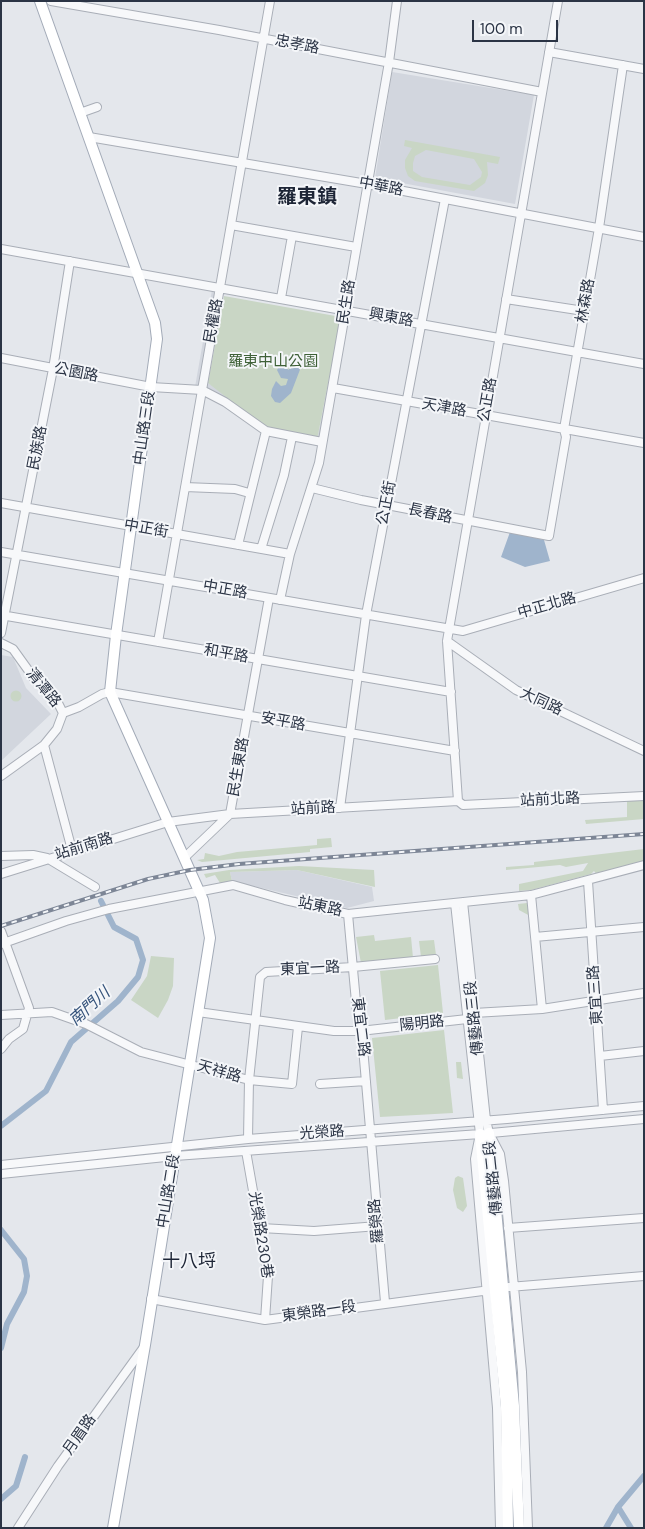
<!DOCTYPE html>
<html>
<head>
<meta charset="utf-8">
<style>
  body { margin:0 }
  #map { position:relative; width:645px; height:1529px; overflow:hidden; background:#e4e7ec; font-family:"DM Sans",sans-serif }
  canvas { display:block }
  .frame { position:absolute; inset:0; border:2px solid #2b3445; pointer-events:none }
  .scale { position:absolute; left:472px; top:20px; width:86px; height:22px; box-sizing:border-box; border:2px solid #2b3445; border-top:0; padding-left:6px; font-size:15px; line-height:18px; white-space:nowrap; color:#2b3445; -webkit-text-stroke:4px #f4f6f9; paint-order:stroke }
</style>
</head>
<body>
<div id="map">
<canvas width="645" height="1529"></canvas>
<div class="frame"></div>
<div class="scale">100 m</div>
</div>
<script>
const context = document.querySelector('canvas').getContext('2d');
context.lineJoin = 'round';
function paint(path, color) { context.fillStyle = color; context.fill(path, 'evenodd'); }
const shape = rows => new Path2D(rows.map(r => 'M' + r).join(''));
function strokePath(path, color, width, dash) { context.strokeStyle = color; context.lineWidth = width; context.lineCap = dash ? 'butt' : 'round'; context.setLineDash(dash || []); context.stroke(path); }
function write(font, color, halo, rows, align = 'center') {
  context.font = font + ' "DM Sans","Noto Sans TC",sans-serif'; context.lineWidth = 4; context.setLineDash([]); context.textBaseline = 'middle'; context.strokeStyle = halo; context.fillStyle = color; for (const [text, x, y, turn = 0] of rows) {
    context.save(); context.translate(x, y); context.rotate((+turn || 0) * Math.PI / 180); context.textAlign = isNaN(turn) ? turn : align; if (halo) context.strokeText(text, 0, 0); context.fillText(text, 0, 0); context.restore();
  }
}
paint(shape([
  [392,72,534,95,515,204,375,178],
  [212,290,224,292,208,383,317,439,341,317,347,318,322,442,266,431,195,387],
  [1,655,13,657,26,688,51,714,1,761],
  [297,870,372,887,374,901,347,908,232,881,230,872]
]), '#d2d6de');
paint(shape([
  [405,140,500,157,498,164,487,162,488,175,485,183,474,191,415,181,408,176,405,168,405,160,412,148,404,146],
  [426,150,474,159,482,172,481,177,470,185,422,177,413,171,413,163,415,156],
  [224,296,341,317,317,440,267,429,208,383],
  '10.5 696a5.5 5.5 0 1 1 11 0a5.5 5.5 0 1 1-11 0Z',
  [644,799,644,819,586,824,585,820,627,817,627,801],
  [331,838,332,847,310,849,310,852,202,862,197,860,204,859,205,853,219,856,237,852,317,845,317,839],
  [644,849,644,861,597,875,594,871,591,874,531,890,519,891,519,884,583,871,588,863,566,867,560,865,506,870,506,867,534,865,534,862],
  [299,866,374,870,375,887,297,870,230,872,232,881,220,883,215,875,206,878,204,874,229,870],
  [527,903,529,904,530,916,519,910,518,904],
  [374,935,375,941,411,937,413,958,361,963,356,937],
  [434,940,436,955,421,957,419,941],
  [151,956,174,958,173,986,168,1000,158,1018,131,1000,147,976],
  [438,965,443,1013,385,1020,380,971],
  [444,1030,453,1113,380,1117,372,1038],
  [456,1062,461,1062,463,1079,457,1078],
  [458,1176,463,1178,467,1206,463,1212,457,1208,453,1190,455,1178]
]), '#c9d6c5');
paint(shape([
  [285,357,290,359,286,363,288,370,295,365,300,364,301,367,291,393,280,403,275,402,271,396,272,389,276,381,281,386,286,385,288,379,281,378,277,370],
  [510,532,544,540,550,561,525,567,501,557]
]), '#9fb4cc');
strokePath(shape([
  [1,1126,46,1091,71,1042,118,1001,138,977,143,960,136,939,114,927,101,901],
  [1,1230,24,1259,27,1276,24,1292,7,1324,1,1348],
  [1,1499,16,1486,25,1457],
  [618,1507,631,1528],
  [606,1528,618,1507,644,1476]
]), '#9fb4cc', 6);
const minor = shape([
  [51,1,219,30,542,92],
  [549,52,644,69],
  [80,113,97,107],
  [89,137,367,184,644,237],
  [231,225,356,247],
  [1,249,644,364],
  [281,298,292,236],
  [506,299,584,311],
  [1,358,151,387,202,390,225,402,266,431,322,442],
  [333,388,644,443],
  [185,487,235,489,249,493],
  [312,488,361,500,549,536,566,437,564,429,599,228,623,65],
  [1,503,290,554],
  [238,545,266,431],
  [261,549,284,475,292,437],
  [1,552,463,631,644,578],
  [280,600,290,554,319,463,389,62,397,1],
  [1,615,451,692],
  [1,633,53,369,70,261],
  [447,641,516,690,644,751],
  [158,642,270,1],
  [1,643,13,649,36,681,55,697,63,713],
  [63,713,79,707,102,694,110,692,455,751],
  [44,745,72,850],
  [1,776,44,745,57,729,63,713],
  [458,801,447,641,558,1],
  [458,801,463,805,644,796],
  [340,808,366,615,445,199],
  [1,856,33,855,47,858,95,887],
  [184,858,230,814,269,598],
  [1,874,168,822,230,814,458,801],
  [588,881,603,1110],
  [531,895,542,1009],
  [463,902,486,1120,489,1133,500,1154,504,1181,522,1372,528,1528],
  [455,903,480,1134,475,1159,497,1408,500,1528],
  [348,914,358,1024,362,1036,385,1302],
  [1,931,29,1008,23,1029,9,1039,1,1049],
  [535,937,644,927],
  [1,944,66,921,109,909,233,885,285,900,348,914,531,895,644,865],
  [198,1012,334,1031,360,1031,467,1019,474,1013,542,1009,644,993],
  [1,1015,52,1012,86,1024,141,1052,249,1080,292,1084,298,1027],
  [600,1056,644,1051],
  [320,1084,366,1081],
  [248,1139,249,1080,260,977,266,972,353,967,435,959],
  [246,1151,268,1276,265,1320],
  [1,1165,248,1139,507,1119,644,1106],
  [1,1174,175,1156,480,1134,644,1119],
  [261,1228,314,1231,378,1226],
  [508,1228,644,1218],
  [509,1287,644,1276],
  [151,1299,265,1320,490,1290],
  [18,1528,58,1466,144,1347]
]);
const major = shape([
  [40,1,155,323,157,339,116,635,110,692,203,900,210,938,145,1345,113,1528],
  [489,1133,514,1406,519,1528],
  [480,1134,506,1407,508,1528]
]);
strokePath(minor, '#a9aeb7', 10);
strokePath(major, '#a3abb8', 12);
strokePath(minor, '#f7f8fa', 8);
strokePath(major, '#fff', 10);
const rail = shape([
  [1,926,148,879,190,870,239,864,644,834]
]);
strokePath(rail, '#7d8696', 4);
strokePath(rail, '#f4f6f9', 2, [5.5]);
write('15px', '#2b3445', '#f4f6f9', [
  ["忠孝路",297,45,11],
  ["中華路",381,187,11],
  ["林森路",586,301,-80],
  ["民生路",347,302,-81],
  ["興東路",391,318,10],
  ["民權路",214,321,-80],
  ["公園路",76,373,11],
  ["公正路",488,400,-80],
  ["天津路",444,408,10],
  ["中山路三段",145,428,-82],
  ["民族路",38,448,-79],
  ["公正街",387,503,-79],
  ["長春路",430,514,12],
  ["中正街",146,529,10],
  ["中正路",225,590,10],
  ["中正北路",547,606,-16],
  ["和平路",226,654,10],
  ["清潭路",43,688,51],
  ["大同路",541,702,25],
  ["安平路",283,722,10],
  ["民生東路",239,767,-80],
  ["站前北路",550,800,-3],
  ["站前路",313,809,-3],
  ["站前南路",84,847,-17],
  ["站東路",320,907,12],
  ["東宜一路",310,969,-3],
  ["東宜三路",596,995,-94],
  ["傳藝路三段",475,1018,-96],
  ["陽明路",422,1024,-6],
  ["東宜二路",360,1027,83],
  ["天祥路",219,1072,16],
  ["光榮路",322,1133,-4],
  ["傳藝路二段",494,1178,-96],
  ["中山路二段",169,1191,-81],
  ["羅榮路",377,1221,-95],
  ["光榮路230巷",260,1235,81],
  ["東榮路一段",319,1312,-8],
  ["月眉路",80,1435,-55]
]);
write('15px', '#3f6138', '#f4f6f9', [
  ["羅東中山公園",273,362]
]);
write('italic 16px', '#34527a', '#f4f6f9', [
  ["南門川",90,1007,-42]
]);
write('18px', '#1d2536', '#f4f6f9', [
  ["十八埒",189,1262]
]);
write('bold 20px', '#1d2536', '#f4f6f9', [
  ["羅東鎮",307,198]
]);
</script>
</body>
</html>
